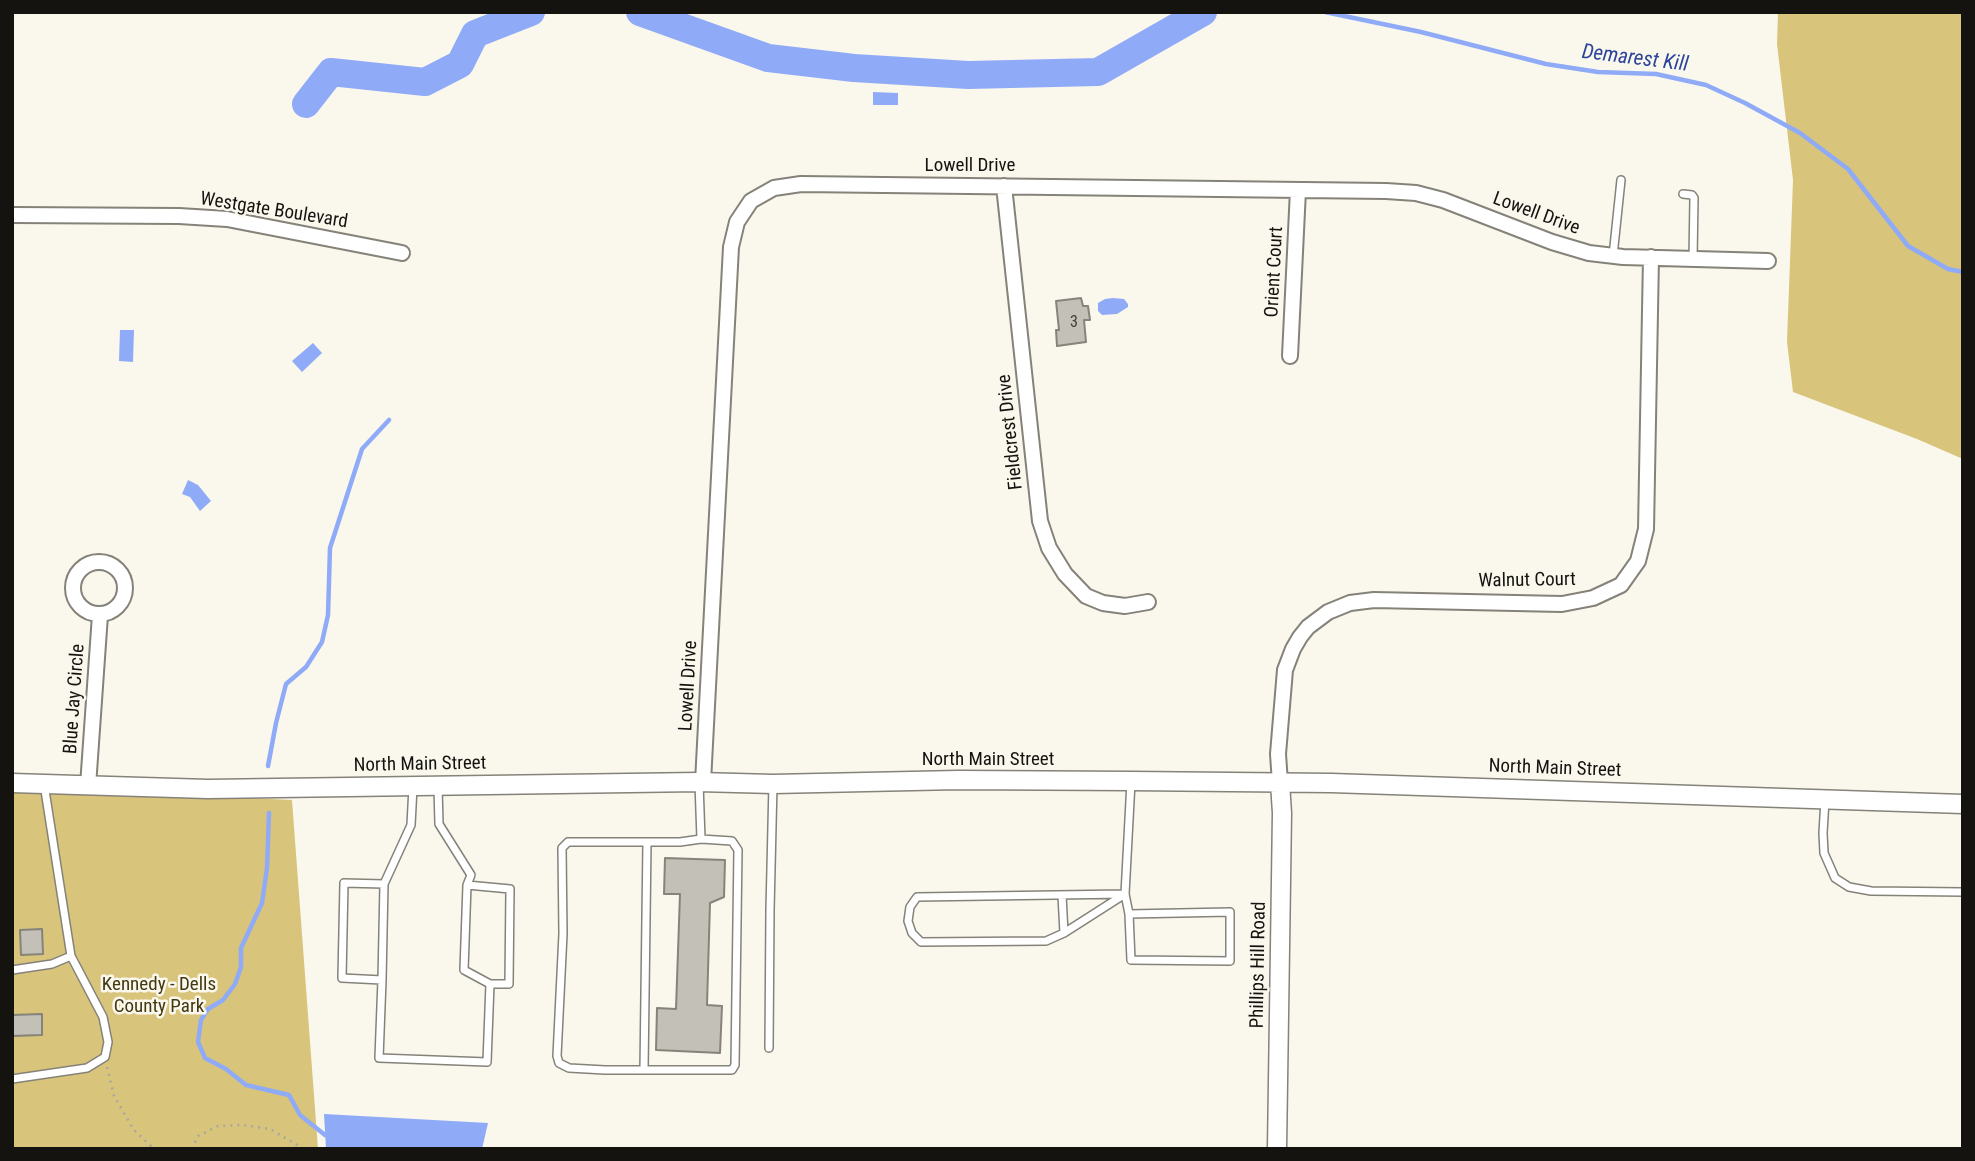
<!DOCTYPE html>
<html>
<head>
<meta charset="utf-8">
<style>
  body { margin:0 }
  #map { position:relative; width:1975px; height:1161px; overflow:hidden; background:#faf7ed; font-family:"Roboto Condensed",sans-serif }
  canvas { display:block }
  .frame { position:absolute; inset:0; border:14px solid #141310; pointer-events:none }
</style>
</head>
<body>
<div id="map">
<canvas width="1975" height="1161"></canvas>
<div class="frame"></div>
</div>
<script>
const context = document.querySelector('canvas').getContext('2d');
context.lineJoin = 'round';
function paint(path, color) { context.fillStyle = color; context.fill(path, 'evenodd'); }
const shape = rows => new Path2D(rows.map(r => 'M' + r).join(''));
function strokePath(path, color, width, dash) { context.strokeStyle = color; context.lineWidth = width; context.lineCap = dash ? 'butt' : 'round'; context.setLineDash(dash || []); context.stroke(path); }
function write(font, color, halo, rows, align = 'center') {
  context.font = font + ' "Roboto Condensed",sans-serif'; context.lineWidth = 5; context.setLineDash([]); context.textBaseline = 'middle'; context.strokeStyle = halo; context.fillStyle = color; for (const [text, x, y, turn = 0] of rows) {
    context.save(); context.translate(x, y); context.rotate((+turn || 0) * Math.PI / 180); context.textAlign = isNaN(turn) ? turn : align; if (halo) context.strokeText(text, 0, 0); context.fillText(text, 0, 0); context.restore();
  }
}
paint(shape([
  [1778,12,1963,12,1963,459,1917,439,1793,392,1787,342,1793,180,1777,44],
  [12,787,292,800,318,1149,12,1149]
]), '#d9c47c');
paint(shape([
  [873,92,898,93,898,105,873,105],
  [1113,298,1124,299,1128,304,1128,307,1117,314,1102,315,1098,311,1098,303,1105,299],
  [120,330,134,330,133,362,119,361],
  [313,343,322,353,302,372,292,361],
  [188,480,198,485,211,501,200,511,190,497,182,494],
  [324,1114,488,1123,482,1149,326,1149]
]), '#8fabf7');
strokePath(shape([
  [1325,12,1421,32,1546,64,1598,72,1656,74,1706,85,1745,103,1800,133,1848,169,1908,246,1948,269,1963,272],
  [268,766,276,723,286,684,306,667,322,642,328,615,330,548,362,449,389,420],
  [269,813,267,868,262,903,241,948,241,967,235,984,223,1000,208,1009,201,1020,198,1042,205,1058,226,1069,246,1085,289,1095,300,1115,325,1135]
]), '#8fabf7', 4.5);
strokePath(shape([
  [640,12,768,58,854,68,968,75,1098,72,1203,12],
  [306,104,331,72,425,82,460,64,475,34,531,12]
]), '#8fabf7', 28);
const building = shape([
  [1081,298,1083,306,1088,306,1090,320,1084,320,1086,342,1057,346,1056,330,1059,330,1056,301,1081,298],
  [665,858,725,860,724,897,710,903,707,1005,722,1006,720,1053,656,1050,657,1008,676,1009,680,894,664,894,665,858],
  [42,929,43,954,21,955,20,930,42,929],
  [42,1014,42,1035,12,1036,12,1015,42,1014]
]);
paint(building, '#c3c0b7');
strokePath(building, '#85837a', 2);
const service = shape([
  [1683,194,1692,195,1694,198,1693,259],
  [1613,256,1621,180],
  [699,783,701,839,680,842,568,842,562,848,563,934,557,1056,559,1063,569,1068,605,1070,732,1070,735,1065,738,850,732,841,701,839],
  [413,787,411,825,384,884,344,883,342,978,382,980,379,1058,487,1062,490,984,464,970,467,885,471,875,439,824,438,787],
  [1825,800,1823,833,1824,853,1835,878,1849,887,1871,891,1963,892],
  [467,885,510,889,509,984,490,984],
  [1125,894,1064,933,1046,941,921,942,912,933,908,921,910,907,917,897,1125,894],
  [1062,895,1064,933],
  [1129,914,1131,960,1230,961,1230,912,1129,914,1125,894,1131,782],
  [12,970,52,964,71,956],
  [382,980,384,884],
  [769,1048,770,910,773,784],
  [644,1070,647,842],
  [12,1079,87,1068,105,1057,108,1042,103,1017,71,956,44,784]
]);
const minor = shape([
  [1004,186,1040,521,1049,548,1065,574,1086,596,1103,603,1125,606,1148,602],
  [12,215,179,216,227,219,402,253],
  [1290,356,1298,190],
  '73 588a26 26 0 1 1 52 0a26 26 0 1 1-52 0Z',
  [703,782,731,247,737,222,751,201,774,188,801,184,1386,191,1416,193,1443,200,1552,242,1589,253,1623,257,1768,261],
  [1280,783,1278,754,1285,670,1293,649,1300,637,1308,627,1328,612,1350,603,1374,600,1562,604,1593,598,1621,585,1638,561,1646,529,1651,257],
  [88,786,100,615]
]);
const tertiary = shape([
  [12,783,208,789,699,782,773,784,958,780,1131,781,1331,783,1963,804],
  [1277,1149,1282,813,1280,783]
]);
strokePath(service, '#848279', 10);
strokePath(minor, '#848279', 18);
strokePath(tertiary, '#848279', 21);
strokePath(shape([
  [107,1067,114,1096,134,1130,154,1149],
  [192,1149,198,1136,218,1126,242,1125,270,1129,299,1146,300,1149]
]), '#a9a79f', 2.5, [2, 5]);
strokePath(service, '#fff', 7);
strokePath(minor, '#fff', 14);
strokePath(tertiary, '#fff', 18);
write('16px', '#403e3a', null, [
  ["3",1074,323]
]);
write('19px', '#141310', '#faf7ed', [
  ["Lowell Drive",970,166],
  ["Westgate Boulevard",274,211,9],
  ["Lowell Drive",1536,214,20],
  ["Orient Court",1275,272,-87],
  ["Fieldcrest Drive",1011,432,-96],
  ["Walnut Court",1527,581,-1],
  ["Lowell Drive",689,686,-87],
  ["Blue Jay Circle",75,699,-86],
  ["North Main Street",988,760],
  ["North Main Street",420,765,-1],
  ["North Main Street",1555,769,2],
  ["Phillips Hill Road",1259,965,-89]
]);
write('19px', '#423810', '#faf7ed', [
  ["Kennedy - Dells",159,985],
  ["County Park",159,1007]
]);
write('italic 21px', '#2c449a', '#faf7ed', [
  ["Demarest Kill",1635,59,7]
]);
</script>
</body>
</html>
